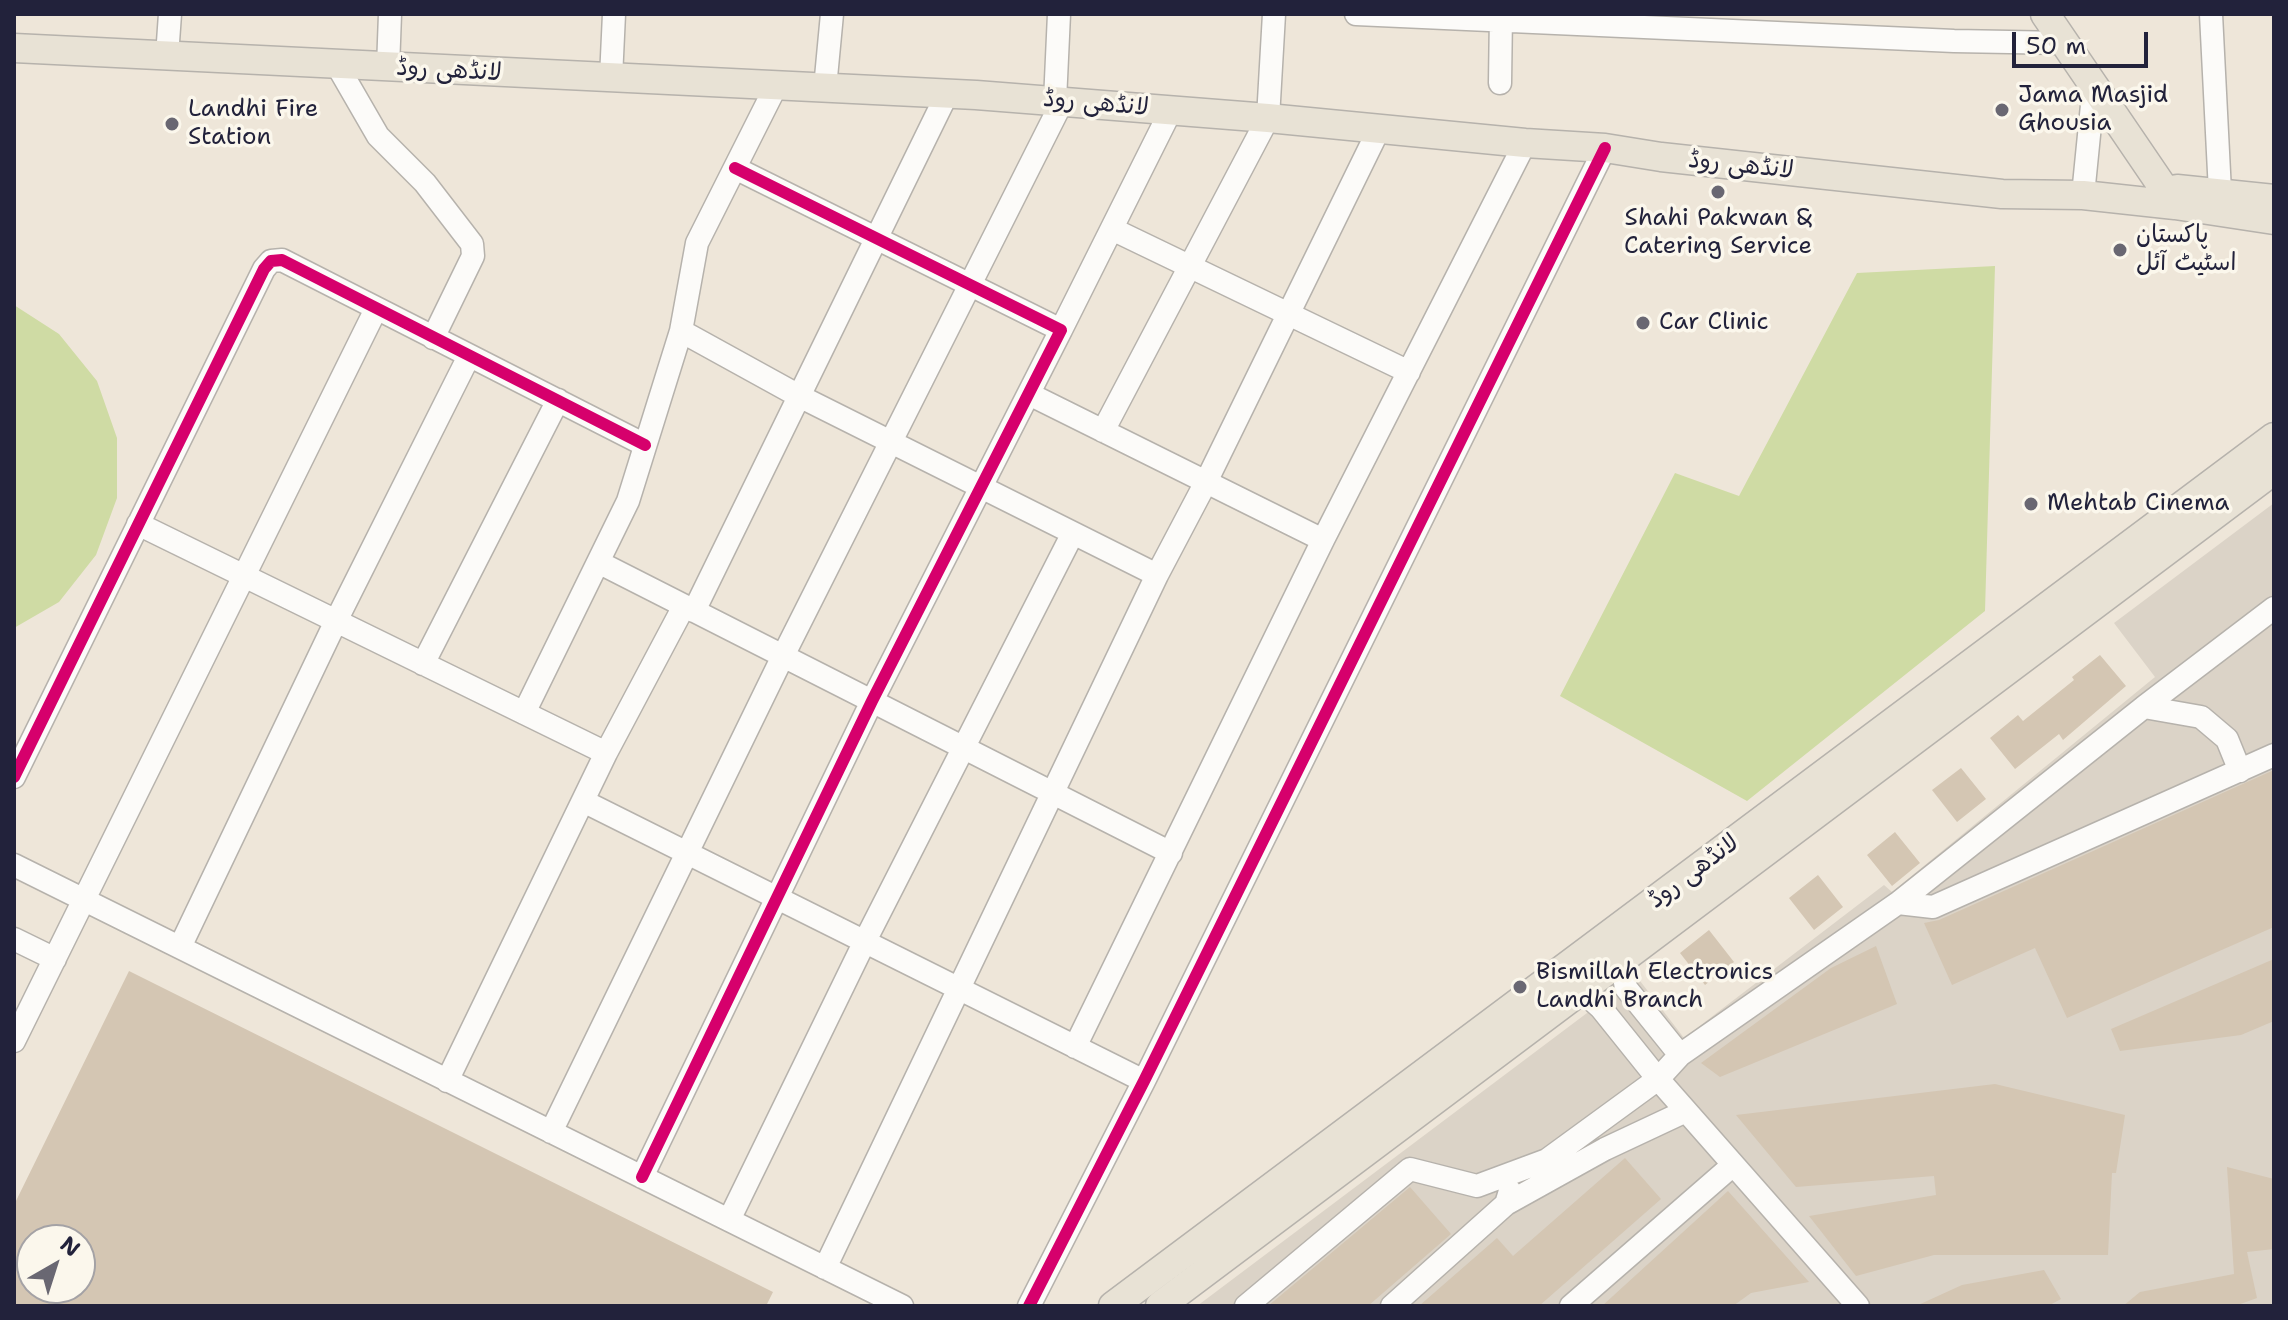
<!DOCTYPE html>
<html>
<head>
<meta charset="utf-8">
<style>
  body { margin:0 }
  #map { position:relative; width:2288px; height:1320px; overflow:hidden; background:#eee6d9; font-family:"Shantell Sans",sans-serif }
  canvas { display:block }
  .frame { position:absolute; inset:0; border:16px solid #22223b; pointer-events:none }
  .north { position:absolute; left:16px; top:1224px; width:80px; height:80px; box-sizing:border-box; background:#fbf7ec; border:2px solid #a4a2a5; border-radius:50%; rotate:39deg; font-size:22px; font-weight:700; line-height:32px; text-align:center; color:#22223b }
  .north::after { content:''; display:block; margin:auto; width:28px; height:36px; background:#696772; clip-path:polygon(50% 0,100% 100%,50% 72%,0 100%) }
  .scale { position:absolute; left:2012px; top:32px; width:136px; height:36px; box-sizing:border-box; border:4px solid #22223b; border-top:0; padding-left:10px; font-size:24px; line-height:28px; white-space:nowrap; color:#22223b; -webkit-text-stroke:6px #fbf7ec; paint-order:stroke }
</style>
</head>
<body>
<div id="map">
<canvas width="2288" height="1320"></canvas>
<div class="frame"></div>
<div class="north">N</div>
<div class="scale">50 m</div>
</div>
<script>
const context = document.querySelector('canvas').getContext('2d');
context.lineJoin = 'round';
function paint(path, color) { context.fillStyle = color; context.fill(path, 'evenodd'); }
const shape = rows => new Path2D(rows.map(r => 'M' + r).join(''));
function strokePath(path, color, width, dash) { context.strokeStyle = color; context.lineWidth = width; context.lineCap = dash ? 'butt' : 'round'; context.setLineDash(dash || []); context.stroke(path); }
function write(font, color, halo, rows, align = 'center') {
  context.font = font + ' "Shantell Sans","Playpen Sans Arabic",sans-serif'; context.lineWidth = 7; context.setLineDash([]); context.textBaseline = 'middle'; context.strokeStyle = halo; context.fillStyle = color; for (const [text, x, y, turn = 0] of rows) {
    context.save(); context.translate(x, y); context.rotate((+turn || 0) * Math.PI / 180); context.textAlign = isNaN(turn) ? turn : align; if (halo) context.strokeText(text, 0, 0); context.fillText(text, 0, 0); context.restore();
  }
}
paint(shape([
  [2274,503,2274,1306,1197,1306,1591,1010,1620,990,1635,985,1637,977,1684,1038,1884,885,1892,892,2155,677,2114,623]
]), '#dbd3c7');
paint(shape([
  [1995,266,1985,611,1747,801,1560,696,1675,473,1739,496,1857,273],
  [14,305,59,334,97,381,117,438,117,498,96,555,59,602,14,628]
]), '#cfdba4');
paint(shape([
  [2100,655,2126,686,2063,740,2059,734,2015,769,1990,738,2018,715,2023,721,2074,680,2072,677],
  [1961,768,1986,799,1957,822,1932,790],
  [2274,770,2274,927,2067,1018,2035,948,1952,985,1924,923,1939,920],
  [1895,832,1920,863,1892,886,1867,855],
  [1818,875,1843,907,1814,930,1789,898],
  [1709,930,1734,962,1705,985,1680,953],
  [1876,946,1897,1004,1720,1077,1701,1063,1831,968],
  [2274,959,2274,1021,2241,1035,2120,1051,2111,1029],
  [129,971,773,1292,766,1306,14,1306,14,1205],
  [32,1240,80,1240,80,1288,32,1288],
  [1995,1084,2125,1115,2116,1173,2112,1173,2108,1255,1934,1255,1856,1276,1809,1216,1936,1195,1934,1176,1796,1187,1736,1115],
  [1625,1158,1661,1199,1539,1306,1419,1306,1497,1238,1513,1256],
  [2227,1167,2274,1179,2274,1249,2247,1252,2257,1298,2235,1306,2123,1306,2140,1292,2234,1274],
  [1410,1187,1451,1234,1368,1306,1268,1306],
  [1728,1191,1809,1282,1751,1293,1733,1306,1602,1306],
  [2044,1270,2061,1299,2048,1306,1916,1306,1962,1285]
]), '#d4c6b3');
const minor = shape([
  [1356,14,1954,41,2065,43],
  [2211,14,2220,192],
  [167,56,170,14],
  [337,65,378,136,425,183,472,244,473,256,433,338],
  [388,68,390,14],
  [611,78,614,14],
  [1500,83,1501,14],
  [825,88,832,14],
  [1055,101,1059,14],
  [2083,195,2094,85],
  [1112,229,1409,372],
  [1061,330,1171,110],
  [681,331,799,396,1157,575,1206,482,1379,129],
  [1029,394,1323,540],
  [1103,431,1268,118,1274,14],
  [138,524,606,753],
  [600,563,1171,853],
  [694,611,947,94],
  [423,664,558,400],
  [2144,707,2274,608],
  [524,713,628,501,681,331,697,243,776,86],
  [14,777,264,269,271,261,282,260,645,445],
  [583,801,1144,1081],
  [14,865,902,1306],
  [1898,903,2144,707,2201,717,2227,739,2240,771],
  [14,939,55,959],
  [180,947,336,621,469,356],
  [1621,960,1626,988,1680,1055],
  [1581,990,1601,1008,1658,1079,1858,1306],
  [14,1041,376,309],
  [1075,1047,1323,540,1525,143],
  [447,1081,606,753,684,606],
  [551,1132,783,656,1062,102],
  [642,1177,872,701,1061,330,735,168],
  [1506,1204,1605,1149,1686,1111],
  [729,1220,865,941,1073,533],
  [825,1268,1157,575],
  [1029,1306,1144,1081,1605,148],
  [1246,1306,1410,1169,1477,1186,1547,1160,1658,1079,1680,1055,1898,903,1933,907,2274,755],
  [1392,1306,1506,1204,1510,1191],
  [1571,1306,1733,1165]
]);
const major = shape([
  [2045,14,2175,205],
  [14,48,976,95,1268,118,1525,143,1605,148,1661,157,2002,194,2083,195,2175,205,2274,220],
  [2177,189,2274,199],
  [1113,1306,2274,437],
  [1160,1306,2274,470]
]);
strokePath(minor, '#b6b2ac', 25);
strokePath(major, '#b6b2ac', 31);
strokePath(minor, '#fcfbf9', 22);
strokePath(major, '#e8e2d5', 28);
strokePath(shape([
  [14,777,264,269,271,261,282,260,645,445],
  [642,1177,872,701,1061,330,735,168],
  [1029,1306,1144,1081,1605,148]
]), '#d6006c', 12);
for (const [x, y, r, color] of [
  [2002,110,8,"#696772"],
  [172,124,8,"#696772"],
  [1718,192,8,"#696772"],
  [2120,250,8,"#696772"],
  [1643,323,8,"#696772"],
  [2031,504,8,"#696772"],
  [1520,987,8,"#696772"]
]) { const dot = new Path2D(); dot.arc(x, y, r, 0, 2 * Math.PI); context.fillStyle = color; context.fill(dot); strokePath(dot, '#fbf7ec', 3); }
write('24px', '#22223b', '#fbf7ec', [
  ["لانڈھی روڈ",449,71,3],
  ["لانڈھی روڈ",1096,104,5],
  ["لانڈھی روڈ",1741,166,6],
  ["لانڈھی روڈ",1694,872,-37]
]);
write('24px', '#22223b', '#fbf7ec', [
  ["Jama Masjid",2018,96],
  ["Ghousia",2018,124],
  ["Landhi Fire",188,110],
  ["Station",188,138],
  ["Shahi Pakwan &",1718,219,"center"],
  ["Catering Service",1718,247,"center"],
  ["پاکستان",2136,236],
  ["اسٹیٹ آئل",2136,264],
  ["Car Clinic",1659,323],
  ["Mehtab Cinema",2047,504],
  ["Bismillah Electronics",1536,973],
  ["Landhi Branch",1536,1001]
], 'left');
</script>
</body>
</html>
